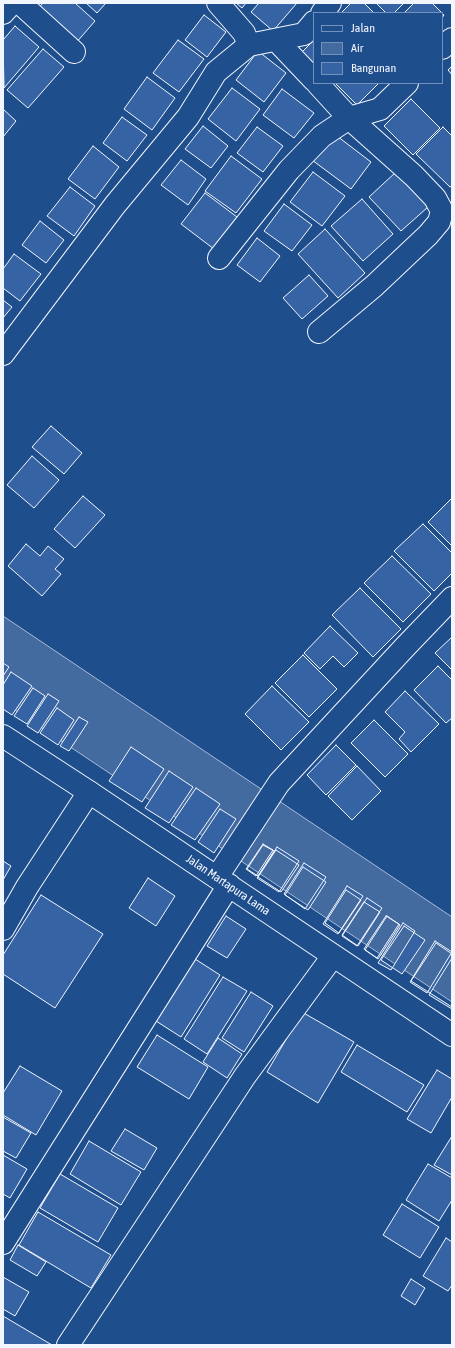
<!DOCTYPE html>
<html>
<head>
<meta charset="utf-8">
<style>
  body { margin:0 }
  #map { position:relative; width:455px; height:1348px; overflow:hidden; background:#1f4e8c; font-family:"Asap Condensed",sans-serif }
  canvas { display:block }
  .frame { position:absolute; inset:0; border:4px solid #f2f6ff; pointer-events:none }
  .legend { position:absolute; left:313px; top:12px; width:130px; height:72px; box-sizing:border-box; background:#1f4e8c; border:1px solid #7391ba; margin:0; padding:5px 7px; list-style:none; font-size:12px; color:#f2f6ff }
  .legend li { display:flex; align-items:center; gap:8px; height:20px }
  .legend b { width:20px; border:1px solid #7391ba }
</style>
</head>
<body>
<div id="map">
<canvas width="455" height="1348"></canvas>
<div class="frame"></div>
<ul class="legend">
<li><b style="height:5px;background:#1f4e8c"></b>Jalan</li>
<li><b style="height:11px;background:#446ba0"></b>Air</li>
<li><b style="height:11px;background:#3563a3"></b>Bangunan</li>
</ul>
</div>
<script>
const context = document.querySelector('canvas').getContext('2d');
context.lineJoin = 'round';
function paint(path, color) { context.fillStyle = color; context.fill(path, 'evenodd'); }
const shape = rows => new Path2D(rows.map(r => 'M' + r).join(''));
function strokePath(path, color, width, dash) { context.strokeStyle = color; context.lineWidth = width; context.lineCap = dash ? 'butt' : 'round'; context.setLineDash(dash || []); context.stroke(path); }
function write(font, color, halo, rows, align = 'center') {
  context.font = font + ' "Asap Condensed",sans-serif'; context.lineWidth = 3; context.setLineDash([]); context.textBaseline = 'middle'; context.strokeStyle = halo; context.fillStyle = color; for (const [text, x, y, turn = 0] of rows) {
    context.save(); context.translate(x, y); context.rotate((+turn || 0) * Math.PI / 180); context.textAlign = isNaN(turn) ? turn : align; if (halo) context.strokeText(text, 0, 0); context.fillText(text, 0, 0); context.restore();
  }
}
const water = shape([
  [3,616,452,917,452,1002,3,702,3,616]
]);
paint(water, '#446ba0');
strokePath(water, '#a8bbd7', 1);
const building = shape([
  [43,3,75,3,95,21,75,44,36,11,43,3],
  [86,3,106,3,97,13,86,3],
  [236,3,246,3,242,8,236,3],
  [259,3,297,3,273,31,251,12,259,3],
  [351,3,364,3,374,13,341,13,351,3],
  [376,3,404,3,394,13,386,13,376,3],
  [414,3,432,3,444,15,442,18,442,13,404,13,414,3],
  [204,15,226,32,207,57,185,40,204,15],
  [15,26,39,47,4,88,3,40,15,26],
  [178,40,204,59,179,92,153,73,178,40],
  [314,40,314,64,302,52,314,40],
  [43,49,64,67,28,108,7,90,43,49],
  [258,51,286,73,264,102,236,80,258,51],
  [452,66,452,75,448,70,452,66],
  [147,77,175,98,152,130,124,109,147,77],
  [335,83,379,83,357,105,335,83],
  [232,88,260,109,236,141,208,119,232,88],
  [282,89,314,113,294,138,263,115,282,89],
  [411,99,440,128,413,155,384,126,411,99],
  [3,109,16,121,3,137,3,109],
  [122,117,147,135,127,161,103,143,122,117],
  [203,126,228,146,211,168,185,149,203,126],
  [257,127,283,146,263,172,237,153,257,127],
  [443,127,452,136,452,186,450,187,416,154,443,127],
  [333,133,371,162,351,189,312,160,333,133],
  [93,146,119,167,95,199,68,179,93,146],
  [231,156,262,179,236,213,205,191,231,156],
  [181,160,206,179,188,205,161,185,181,160],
  [313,172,345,196,322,226,290,202,313,172],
  [396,172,428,207,401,231,369,197,396,172],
  [70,187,95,206,74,236,47,216,70,187],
  [205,193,237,217,214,249,181,224,205,193],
  [362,199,393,234,363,261,331,226,362,199],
  [284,204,312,225,292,251,264,231,284,204],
  [40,221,64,240,46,263,22,245,40,221],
  [325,229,365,273,338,298,298,254,325,229],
  [257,238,280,256,260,282,237,265,257,238],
  [14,254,41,274,20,301,3,288,3,269,14,254],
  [309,275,328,296,302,319,283,298,309,275],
  [3,300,12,307,3,318,3,300],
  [51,426,82,453,64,474,32,447,51,426],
  [32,456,59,480,34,508,7,485,32,456],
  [83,496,105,515,75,548,54,529,83,496],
  [452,498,452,546,428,522,452,498],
  [423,524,452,553,452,573,434,591,394,551,423,524],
  [26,544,40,556,48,546,64,559,55,569,61,574,42,596,8,566,26,544],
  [392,556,431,594,403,622,364,583,392,556],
  [360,588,401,629,373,657,332,615,360,588],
  [330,626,358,653,344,667,333,656,320,669,304,653,330,626],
  [452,637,452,670,435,653,452,637],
  [303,655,337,689,309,717,275,683,303,655],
  [3,663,9,667,3,676,3,663],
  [438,666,452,680,452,718,446,723,414,690,438,666],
  [11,672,32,686,12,715,3,709,3,685,11,672],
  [272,686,309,722,281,750,245,714,272,686],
  [33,688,45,696,27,724,14,716,33,688],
  [405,691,439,724,411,752,399,739,405,732,385,712,405,691],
  [48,694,59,701,38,733,27,726,48,694],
  [57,708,74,720,58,745,40,733,57,708],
  [79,717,88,722,69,751,60,746,79,717],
  [374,720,408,754,385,777,351,743,374,720],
  [336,745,356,765,326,795,307,775,336,745],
  [131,747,164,769,142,802,109,781,131,747],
  [357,766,381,791,352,820,328,796,357,766],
  [169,771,193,787,169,823,145,808,169,771],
  [196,788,220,804,195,840,171,825,196,788],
  [220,809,236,819,214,853,198,842,220,809],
  [263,844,273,850,256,876,246,869,263,844],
  [263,845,274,851,258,876,247,869,263,845],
  [277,847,299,861,279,892,257,878,277,847],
  [276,850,299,865,281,892,258,877,276,850],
  [3,861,11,866,3,880,3,861],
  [304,863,326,877,305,909,284,894,304,863],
  [303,867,326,882,308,910,285,895,303,867],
  [148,878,175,896,156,926,129,908,148,878],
  [347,886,363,896,338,934,323,924,347,886],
  [346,890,361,900,339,933,325,923,346,890],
  [41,895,103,934,55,1008,3,974,3,955,41,895],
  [367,898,382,908,357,946,342,936,367,898],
  [364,902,380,912,358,946,342,935,364,902],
  [226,916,246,929,227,958,207,946,226,916],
  [386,916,399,924,377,958,364,949,386,916],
  [387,916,400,925,378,959,365,950,387,916],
  [403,923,415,931,391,970,378,963,403,923],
  [404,926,425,940,402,974,381,960,404,926],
  [435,941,452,952,427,993,410,982,435,941],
  [436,943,452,954,452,1007,411,981,436,943],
  [452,958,452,1009,429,995,452,958],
  [195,959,220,975,181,1037,156,1021,195,959],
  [223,977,247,991,207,1054,184,1039,223,977],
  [251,992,273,1006,244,1052,222,1038,251,992],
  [302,1012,354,1042,318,1103,267,1072,302,1012],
  [157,1035,208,1067,189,1099,137,1067,157,1035],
  [218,1038,242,1054,227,1078,203,1062,218,1038],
  [357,1045,424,1085,407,1112,341,1072,357,1045],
  [20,1066,62,1091,36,1135,3,1115,3,1093,20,1066],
  [437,1070,452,1079,452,1097,431,1133,407,1119,437,1070],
  [3,1117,31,1133,16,1158,3,1151,3,1117],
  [125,1129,157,1148,144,1170,111,1151,125,1129],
  [452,1136,452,1175,434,1165,452,1136],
  [89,1141,141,1172,121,1205,70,1174,89,1141],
  [3,1155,27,1169,10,1198,3,1194,3,1155],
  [428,1164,452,1178,452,1200,439,1221,406,1200,428,1164],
  [60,1174,118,1208,98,1242,40,1208,60,1174],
  [402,1204,439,1227,420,1258,383,1235,402,1204],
  [38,1212,111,1255,91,1288,19,1245,38,1212],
  [446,1238,452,1242,452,1285,448,1291,423,1276,446,1238],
  [18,1245,46,1262,37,1276,10,1260,18,1245],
  [3,1277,29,1292,15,1316,3,1309,3,1277],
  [411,1279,425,1288,415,1305,401,1296,411,1279],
  [3,1316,52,1345,3,1345,3,1316]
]);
paint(building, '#3563a3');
strokePath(building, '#f2f6ff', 1);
const street = shape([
  [20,3,74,52],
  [218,3,244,33,249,45],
  [3,13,12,3],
  [322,13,330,3],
  [276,40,314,80],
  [442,48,452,39],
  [317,83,349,118,414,176,435,198,442,211,439,222,428,235,374,286,319,332],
  [219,258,289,170,322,136,349,118,380,109,407,83],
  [3,354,115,205,188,117,216,72,249,45,304,34,314,22],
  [217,877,279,783,405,647,452,598],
  [3,929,27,887,89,792],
  [3,1243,229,885],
  [68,1345,245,1076,333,956]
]);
const primary = shape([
  [3,736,89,792,452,1035]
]);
strokePath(street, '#f2f6ff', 24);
strokePath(primary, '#f2f6ff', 24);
strokePath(street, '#1f4e8c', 22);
strokePath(primary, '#1f4e8c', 22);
write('12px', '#f2f6ff', '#1f4e8c', [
  ["Jalan Martapura Lama",228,885,34]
]);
</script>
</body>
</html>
